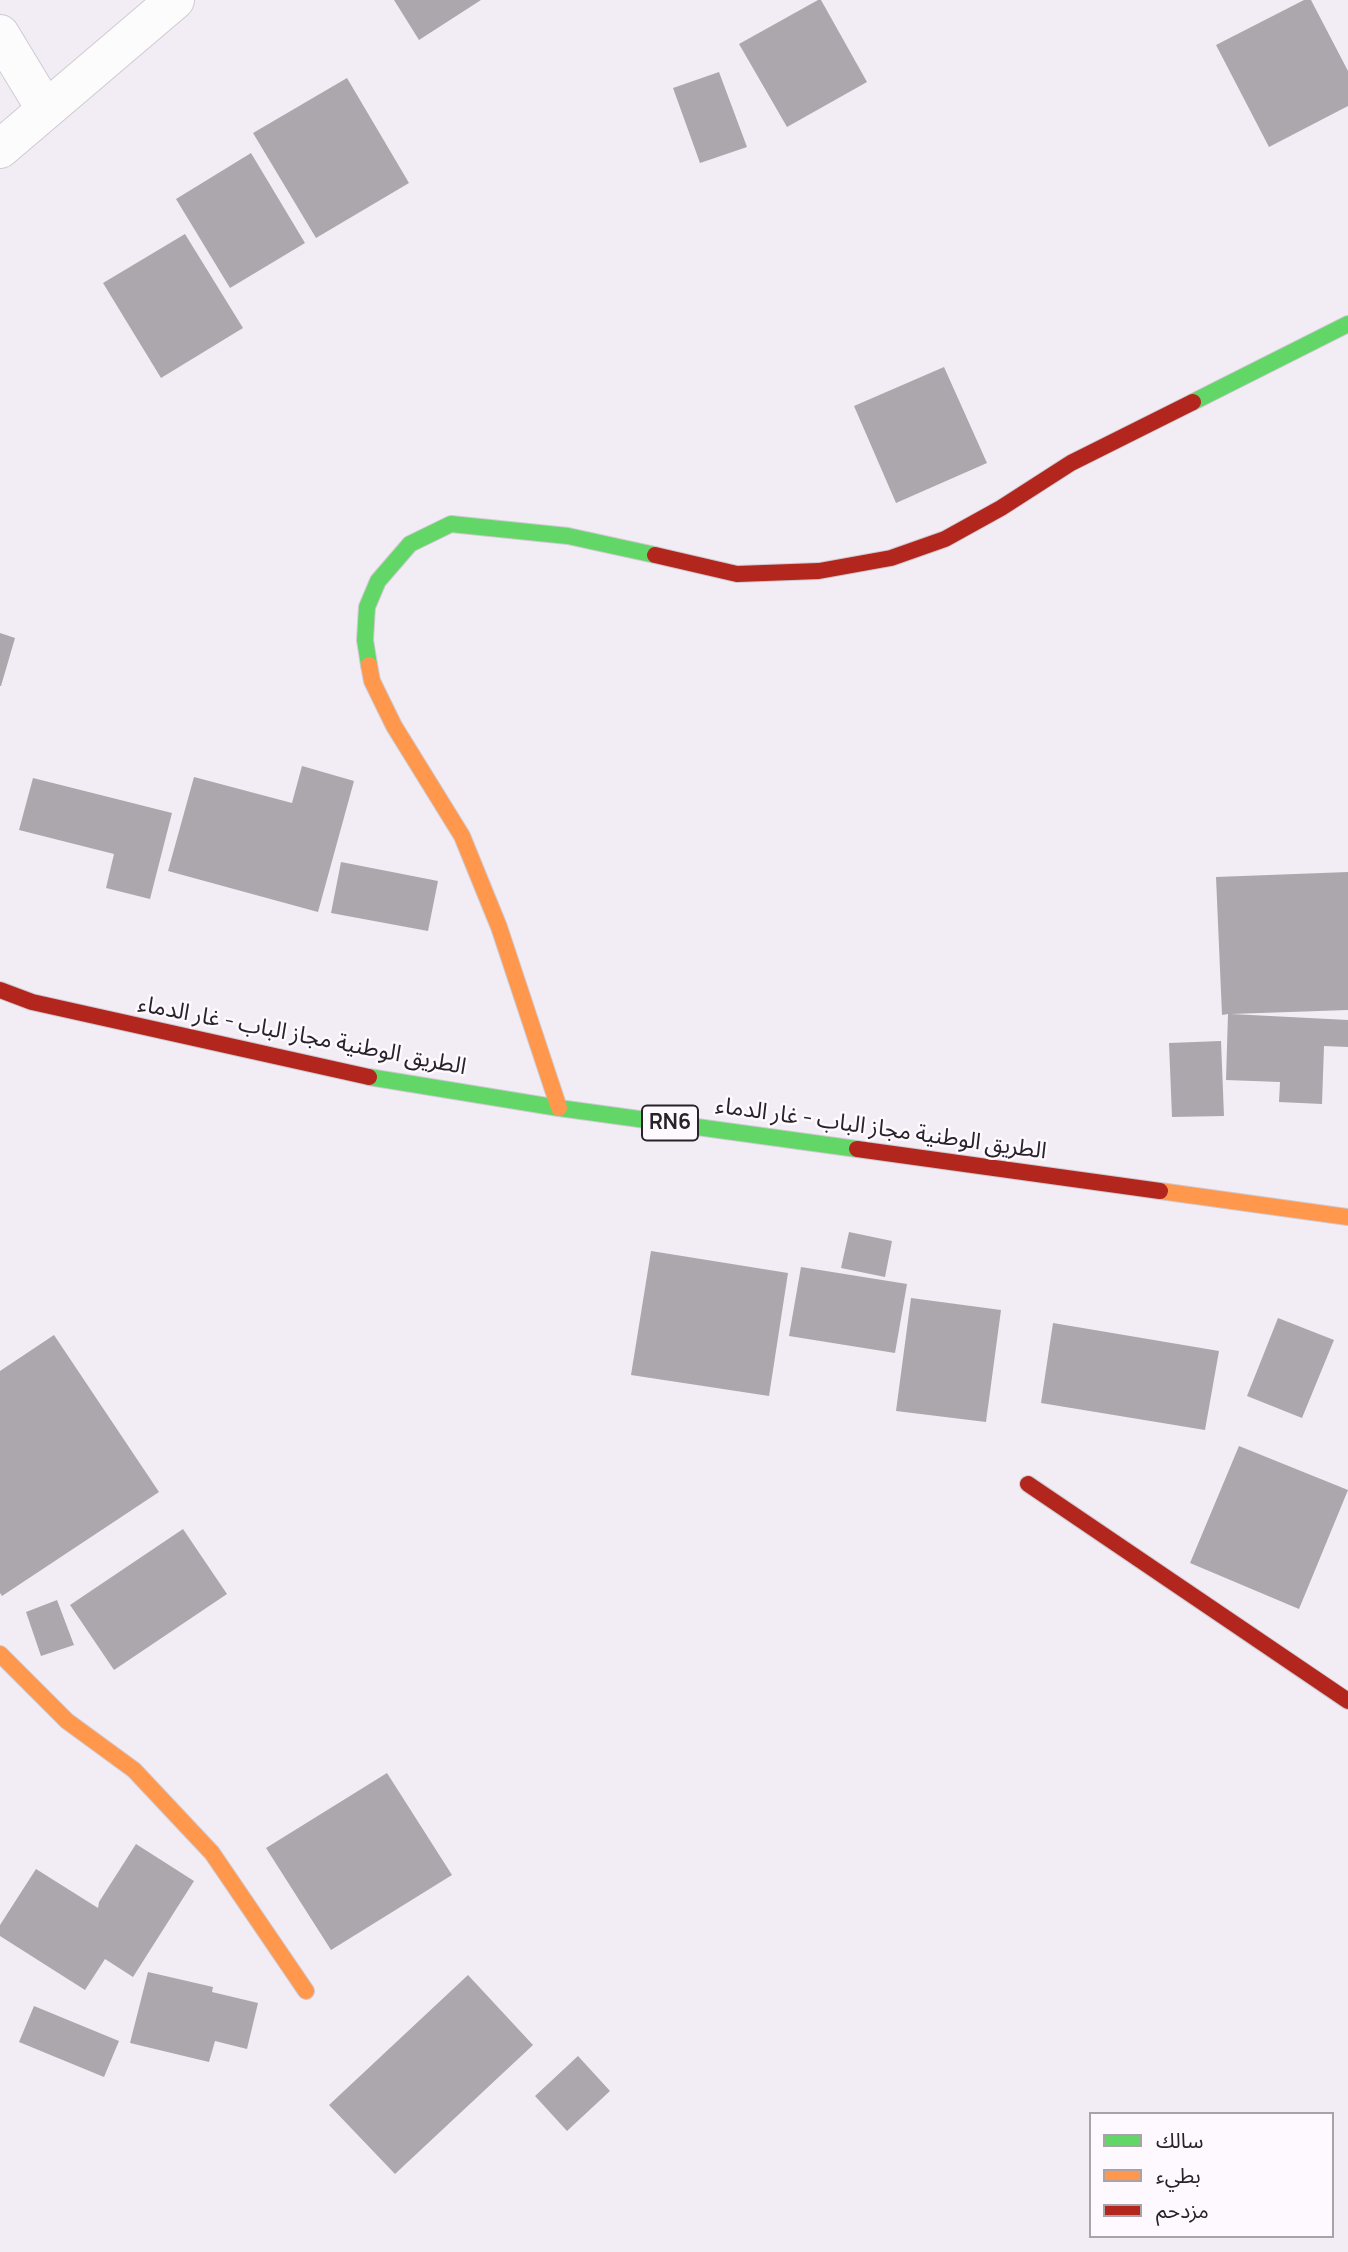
<!DOCTYPE html>
<html>
<head>
<meta charset="utf-8">
<style>
  body { margin:0 }
  #map { position:relative; width:1348px; height:2252px; overflow:hidden; background:#f2ecf4; font-family:Manrope,"Noto Sans Arabic",sans-serif }
  canvas { display:block }
  .legend { position:absolute; left:1089px; top:2112px; width:245px; height:126px; box-sizing:border-box; background:#fdf9ff; border:2px solid #a7a3a9; margin:0; padding:9px 12px; list-style:none; font-size:21px; color:#272328 }
  .legend li { display:flex; align-items:center; gap:14px; height:35px }
  .legend b { width:35px; border:2px solid #a7a3a9 }
</style>
</head>
<body>
<div id="map">
<canvas width="1348" height="2252"></canvas>
<ul class="legend">
<li><b style="height:9px;background:#63d668"></b>سالك</li>
<li><b style="height:9px;background:#ff974d"></b>بطيء</li>
<li><b style="height:9px;background:#b3261e"></b>مزدحم</li>
</ul>
</div>
<script>
const context = document.querySelector('canvas').getContext('2d');
context.lineJoin = 'round';
function paint(path, color) { context.fillStyle = color; context.fill(path, 'evenodd'); }
const shape = rows => new Path2D(rows.map(r => 'M' + r).join(''));
function strokePath(path, color, width, dash) { context.strokeStyle = color; context.lineWidth = width; context.lineCap = dash ? 'butt' : 'round'; context.setLineDash(dash || []); context.stroke(path); }
function write(font, color, halo, rows, align = 'center') {
  context.font = font + ' Manrope,"Noto Sans Arabic",sans-serif'; context.lineWidth = 5; context.setLineDash([]); context.textBaseline = 'middle'; context.strokeStyle = halo; context.fillStyle = color; for (const [text, x, y, turn = 0] of rows) {
    context.save(); context.translate(x, y); context.rotate((+turn || 0) * Math.PI / 180); context.textAlign = isNaN(turn) ? turn : align; if (halo) context.strokeText(text, 0, 0); context.fillText(text, 0, 0); context.restore();
  }
}
paint(shape([
  [394,0,481,0,419,40],
  [818,0,821,0,867,82,787,127,739,44],
  [1304,0,1311,0,1348,71,1348,106,1269,147,1216,45],
  [719,72,747,147,700,163,673,88],
  [347,78,409,183,316,238,253,133],
  [251,153,305,243,230,288,176,199],
  [185,234,243,328,161,378,103,283],
  [944,367,987,463,896,503,854,406],
  [0,633,15,638,1,686,0,686],
  [302,766,354,781,318,912,168,871,194,777,292,803],
  [33,778,172,813,150,899,106,888,114,854,19,830],
  [341,862,438,881,428,931,331,913],
  [1348,872,1348,1010,1231,1014,1348,1020,1348,1047,1324,1046,1322,1104,1279,1102,1280,1082,1226,1080,1228,1014,1222,1015,1216,877],
  [1221,1041,1224,1116,1172,1117,1169,1043],
  [849,1232,892,1241,885,1277,841,1268],
  [651,1251,788,1273,769,1396,631,1375],
  [801,1267,907,1284,895,1353,789,1336],
  [911,1298,1001,1310,986,1422,896,1411],
  [1278,1318,1334,1340,1302,1418,1247,1396],
  [1053,1323,1219,1351,1205,1430,1041,1403],
  [54,1335,159,1492,2,1596,0,1593,0,1371],
  [1239,1446,1348,1490,1299,1609,1190,1563],
  [183,1529,227,1594,114,1670,70,1605],
  [57,1600,74,1645,41,1656,26,1612],
  [387,1773,452,1875,331,1950,266,1848],
  [136,1844,194,1881,133,1977,105,1959,85,1990,0,1936,0,1925,36,1869,98,1908,99,1902],
  [148,1972,213,1987,212,1992,258,2003,247,2049,215,2041,209,2062,130,2043],
  [468,1975,533,2045,395,2174,329,2105],
  [34,2006,119,2041,104,2077,19,2042],
  [578,2056,610,2091,567,2131,535,2096]
]), '#aca7ad');
const street = shape([
  [0,34,46,110],
  [0,149,175,0]
]);
const fast = shape([
  [1193,402,1348,324],
  [369,665,365,640,367,607,378,581,410,544,451,524,568,536,655,555],
  [369,1077,559,1108,857,1149]
]);
const slow = shape([
  [369,665,372,681,394,726,462,836,499,927,559,1108],
  [1160,1191,1348,1217],
  [0,1654,67,1721,134,1770,212,1853,306,1991]
]);
const jam = shape([
  [655,555,737,574,819,571,891,558,945,539,1001,508,1071,463,1193,402],
  [0,990,32,1002,369,1077],
  [857,1149,1160,1191],
  [1028,1484,1348,1701]
]);
strokePath(street, '#cfcad1', 40);
strokePath(fast, '#cfcad1', 18);
strokePath(slow, '#cfcad1', 18);
strokePath(jam, '#cfcad1', 18);
strokePath(street, '#fdfcfd', 38);
strokePath(fast, '#63d668', 16);
strokePath(slow, '#ff974d', 16);
strokePath(jam, '#b3261e', 16);
for (const [x, y, w] of [
  [670,1123,56]
]) { const box = new Path2D(); box.roundRect(x - w / 2, y - 17.5, w, 35, 5); context.fillStyle = '#fdf9ff'; context.fill(box); strokePath(box, '#272328', 2); }
write('bold 21px', '#272328', null, [
  ["RN6",670,1123]
]);
write('23px', '#272328', '#fdf9ff', [
  ["الطريق الوطنية مجاز الباب - غار الدماء",302,1036,11],
  ["الطريق الوطنية مجاز الباب - غار الدماء",881,1129,8]
]);
</script>
</body>
</html>
